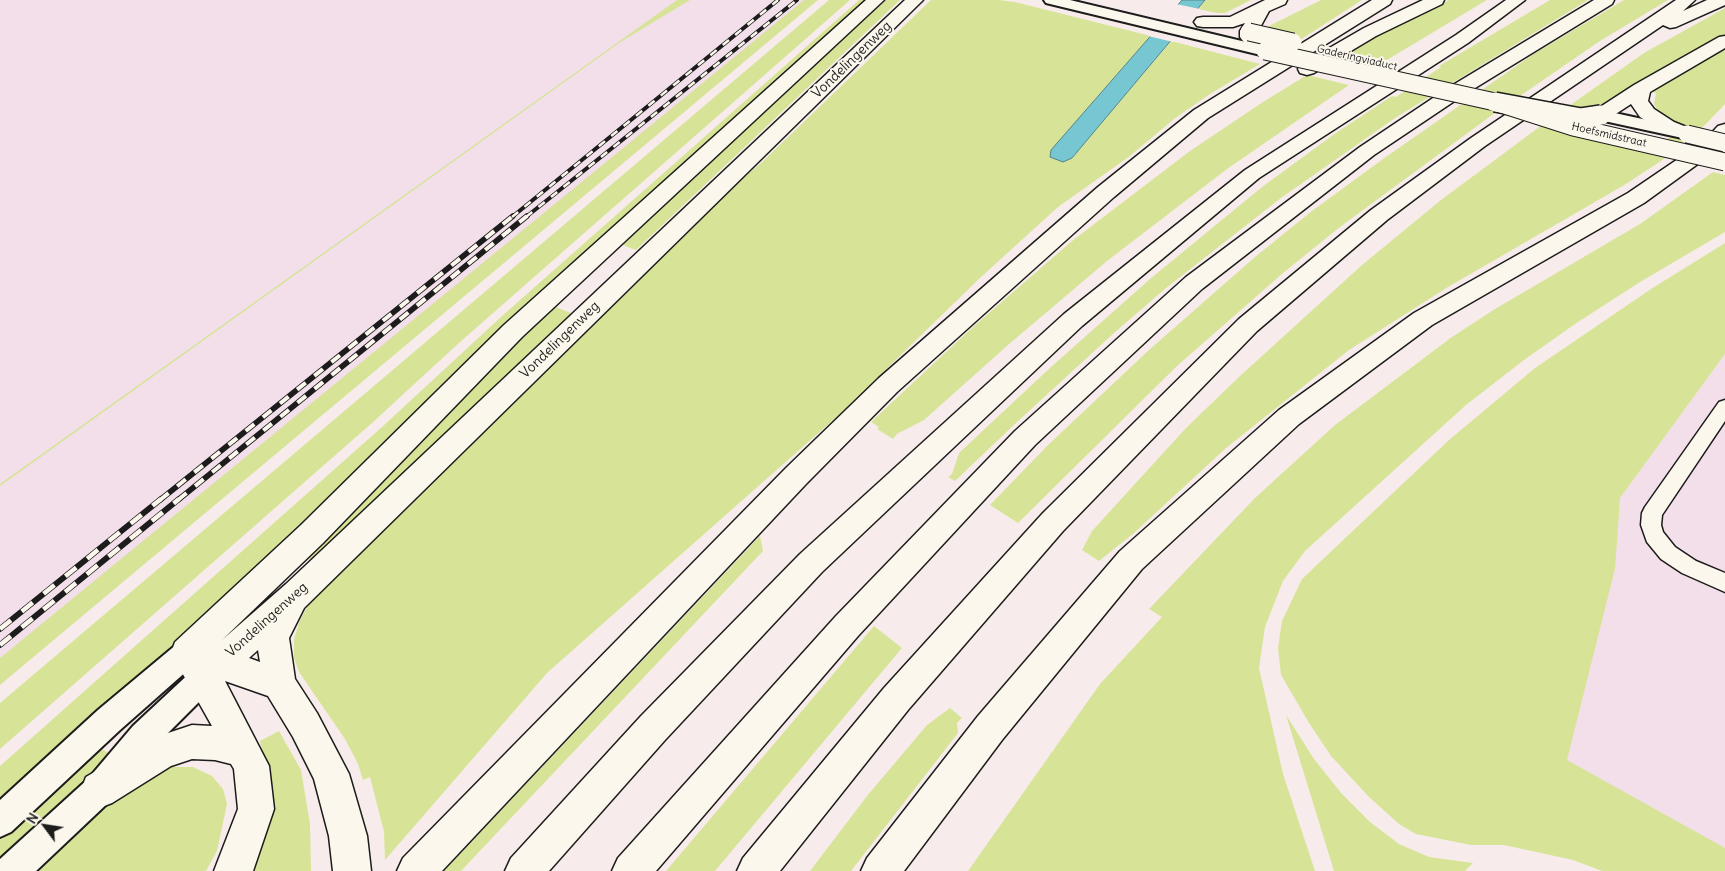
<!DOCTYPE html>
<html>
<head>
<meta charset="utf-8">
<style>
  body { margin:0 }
  #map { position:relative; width:1725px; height:871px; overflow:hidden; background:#f7eceb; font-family:Delius,sans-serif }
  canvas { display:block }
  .north { position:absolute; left:20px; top:801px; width:50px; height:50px; -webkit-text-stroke:4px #fbf7ec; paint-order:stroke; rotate:301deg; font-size:14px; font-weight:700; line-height:20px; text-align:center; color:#1c1c1c }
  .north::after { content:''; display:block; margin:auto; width:18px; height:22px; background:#1c1c1c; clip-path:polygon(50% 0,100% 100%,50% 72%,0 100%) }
</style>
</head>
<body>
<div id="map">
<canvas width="1725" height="871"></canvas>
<div class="north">N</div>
</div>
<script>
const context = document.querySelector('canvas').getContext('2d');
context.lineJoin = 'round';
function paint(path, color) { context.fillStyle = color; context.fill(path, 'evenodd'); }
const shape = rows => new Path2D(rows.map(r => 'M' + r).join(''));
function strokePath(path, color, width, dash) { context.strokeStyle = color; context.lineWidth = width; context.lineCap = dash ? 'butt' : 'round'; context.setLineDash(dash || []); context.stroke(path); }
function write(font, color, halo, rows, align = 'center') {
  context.font = font + ' Delius,sans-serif'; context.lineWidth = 4; context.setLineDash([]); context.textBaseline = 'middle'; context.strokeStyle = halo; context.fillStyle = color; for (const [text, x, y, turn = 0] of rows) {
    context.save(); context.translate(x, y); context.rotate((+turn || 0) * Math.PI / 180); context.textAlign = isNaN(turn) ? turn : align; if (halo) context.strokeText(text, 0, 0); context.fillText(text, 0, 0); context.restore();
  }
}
paint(shape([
  [0,0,813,0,0,678],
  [1725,354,1725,852,1563,761,1620,498]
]), '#f2dfea');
paint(shape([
  [677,0,690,0,619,43,0,486,0,484],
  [804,0,818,0,0,685,0,658],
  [829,0,850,0,460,342,372,423,0,749,0,703],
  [859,0,867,0,510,320,251,575,0,810,0,766,382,427,502,316],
  [886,0,900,0,636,250,620,244],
  [931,0,999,0,1015,2,1151,36,1094,100,1072,158,1171,41,1260,64,1210,94,1174,119,1130,156,1058,207,980,278,841,413,547,673,385,860,384,832,370,777,363,780,358,764,345,739,299,672,294,658,294,639,300,620,311,600,471,445,712,204,761,163],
  [1205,0,1251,0,1225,13,1217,13,1198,9],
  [1321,0,1362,0,1300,40,1269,31,1269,26],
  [1449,0,1487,0,1387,60,1349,52,1390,29],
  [1550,0,1588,0,1395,118,1281,198,1166,288,1114,333,1016,423,955,481,948,477,952,474,959,453,1051,367,1150,279,1262,187,1333,135,1392,96,1396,97,1441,67,1439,66],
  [1624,0,1668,0,1600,41,1488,118,1340,227,1283,273,1177,366,1018,523,990,505,1048,445,1149,350,1255,257,1312,211,1383,159,1532,55],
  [1725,8,1725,104,1706,124,1661,161,1626,184,1448,287,1349,350,1226,448,1134,533,1099,561,1082,550,1092,531,1186,428,1240,376,1362,265,1441,200,1542,125,1644,53],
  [1638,85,1656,93,1654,104,1658,111,1682,128,1660,145,1557,128,1600,108],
  [1307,75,1349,85,1227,169,1107,261,1008,345,924,420,897,434,893,439,877,429,879,427,871,422,974,326,1072,241,1190,151,1263,102],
  [1713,172,1725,175,1725,232,1640,282,1575,324,1524,360,1466,405,1305,551,1283,581,1265,627,1259,668,1283,774,1315,871,968,871,1100,684,1162,617,1149,609,1255,498,1335,425,1452,337,1495,309,1640,224],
  [1725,243,1725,354,1620,498,1615,569,1567,760,1725,848,1725,871,1602,871,1573,860,1504,845,1471,845,1416,834,1399,824,1369,797,1331,756,1309,723,1281,675,1278,648,1282,621,1302,579,1449,440,1535,368,1651,289],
  [553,306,571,313,313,562,305,556],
  [760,536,763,551,461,871,444,871],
  [874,626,902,648,715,871,666,871],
  [950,708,962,718,957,723,958,733,851,871,810,871,867,796,927,725],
  [1286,715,1314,759,1342,794,1370,822,1399,844,1429,857,1473,863,1465,871,1334,871],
  [279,731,301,770,310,824,311,871,248,871,265,837,274,807,260,741],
  [94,744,113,756,0,865,0,832],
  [170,767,193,767,212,776,223,789,227,804,217,851,206,871,39,871,128,784]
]), '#d7e497');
const water = shape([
  [1182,0,1205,0,1072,158,1063,162,1050,157,1051,150,1182,0]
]);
paint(water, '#77c7d2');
strokePath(water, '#538389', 1);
paint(shape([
  [1176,4,1200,9,1173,42,1148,36]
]), '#f7eceb');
const minor = shape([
  [1725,400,1725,421,1662,515,1661,525,1663,532,1675,547,1696,561,1725,573,1725,592,1682,573,1661,559,1647,542,1641,525,1642,513,1645,507,1719,402,1725,400]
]);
const tertiary = shape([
  [1044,0,1070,0,1271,48,1273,51,1271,54,1265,56,1046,3,1044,0],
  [1601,110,1693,130,1696,134,1693,138,1687,139,1595,119,1592,115,1595,111,1601,110],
  [187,640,197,644,201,653,197,662,120,730,11,832,0,837,0,800,98,710,177,644,187,640],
  [204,665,214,669,218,678,214,687,155,746,110,801,36,871,0,871,0,859,88,779,133,726,194,669,204,665]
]);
const secondary = shape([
  [866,0,884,0,522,337,323,543,222,640,286,584,905,0,923,0,304,608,289,638,295,679,317,713,349,774,367,836,371,871,333,871,329,836,314,779,293,737,268,696,225,681,269,766,274,809,253,871,214,871,238,809,234,769,231,764,215,760,192,759,171,766,112,803,99,808,86,803,81,790,86,777,150,739,192,725,212,726,171,653,175,642,301,525,504,325,866,0],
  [258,650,260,662,249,658,258,650]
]);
const motorway = shape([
  [1265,0,1287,0,1285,4,1269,11,1258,31,1258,35,1274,51,1271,55,1265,56,1259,55,1243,41,1240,37,1240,31,1245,23,1233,27,1203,27,1197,26,1194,22,1197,18,1203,17,1230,17,1265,0],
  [1372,0,1392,0,1390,4,1208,118,1114,197,897,392,806,484,442,871,397,871,403,858,786,468,879,378,1098,187,1194,110,1372,0],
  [1423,0,1444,0,1442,4,1376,36,1314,73,1307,75,1300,73,1298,69,1300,65,1364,28,1423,0],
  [1506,0,1525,0,1468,43,1259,178,1082,326,822,572,665,740,549,871,505,871,511,858,641,716,800,554,1064,314,1245,170,1456,35,1506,0],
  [1594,0,1614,0,1612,4,1462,96,1374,155,1202,289,1035,445,858,636,656,871,612,871,618,858,836,616,1015,431,1186,277,1360,147,1448,88,1594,0],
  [1676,0,1695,0,1683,11,1707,0,1725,0,1725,5,1676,27,1670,28,1663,25,1485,146,1387,220,1257,331,1063,531,908,710,780,871,737,871,743,858,884,688,1043,513,1239,319,1371,210,1471,138,1676,0],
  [1725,36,1725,48,1650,92,1648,101,1654,109,1674,122,1694,130,1697,134,1694,138,1687,140,1660,130,1640,117,1631,104,1608,119,1601,121,1594,119,1591,115,1594,111,1634,85,1719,37,1725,36],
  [1725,124,1725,142,1717,150,1644,203,1432,325,1299,424,1142,569,1002,740,904,871,861,871,867,858,978,716,1120,551,1279,410,1414,313,1628,193,1703,142,1718,126,1725,124]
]);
strokePath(minor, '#1c1c1c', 3);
strokePath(tertiary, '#1c1c1c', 4);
strokePath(secondary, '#1c1c1c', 3);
strokePath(motorway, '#1c1c1c', 3);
paint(minor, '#fbf7ec');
paint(tertiary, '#fbf7ec');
paint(secondary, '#fbf7ec');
paint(motorway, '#fbf7ec');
const railFar2 = shape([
  [512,217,778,0],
  [526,217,797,0]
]);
const railFar1 = shape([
  [160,500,513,216],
  [178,500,527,216]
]);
const rail = shape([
  [0,629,161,499],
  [0,645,179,499]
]);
strokePath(railFar2, '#1c1c1c', 4);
strokePath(railFar1, '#1c1c1c', 5.5);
strokePath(rail, '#1c1c1c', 6);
strokePath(railFar2, '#fbf7ec', 2.5, [8]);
strokePath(railFar1, '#fbf7ec', 4, [11]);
strokePath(rail, '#fbf7ec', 4.5, [14]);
const tertiaryBridge = shape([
  [1249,32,1293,42],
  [1265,51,1495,102,1573,127,1725,162],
  [1687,134,1725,143]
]);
const motorwayBridge = shape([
  [1495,102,1581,118,1601,115]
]);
strokePath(tertiaryBridge, '#1c1c1c', 19, []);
strokePath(motorwayBridge, '#1c1c1c', 22, []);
strokePath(tertiaryBridge, '#fbf7ec', 17);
strokePath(motorwayBridge, '#fbf7ec', 19);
write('11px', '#1c1c1c', '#fbf7ec', [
  ["Gaderingviaduct",1357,58,13],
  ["Hoefsmidstraat",1609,135,13]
]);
write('14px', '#1c1c1c', '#fbf7ec', [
  ["Vondelingenweg",852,60,-44],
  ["Vondelingenweg",560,340,-44],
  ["Vondelingenweg",267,620,-42]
]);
</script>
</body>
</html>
